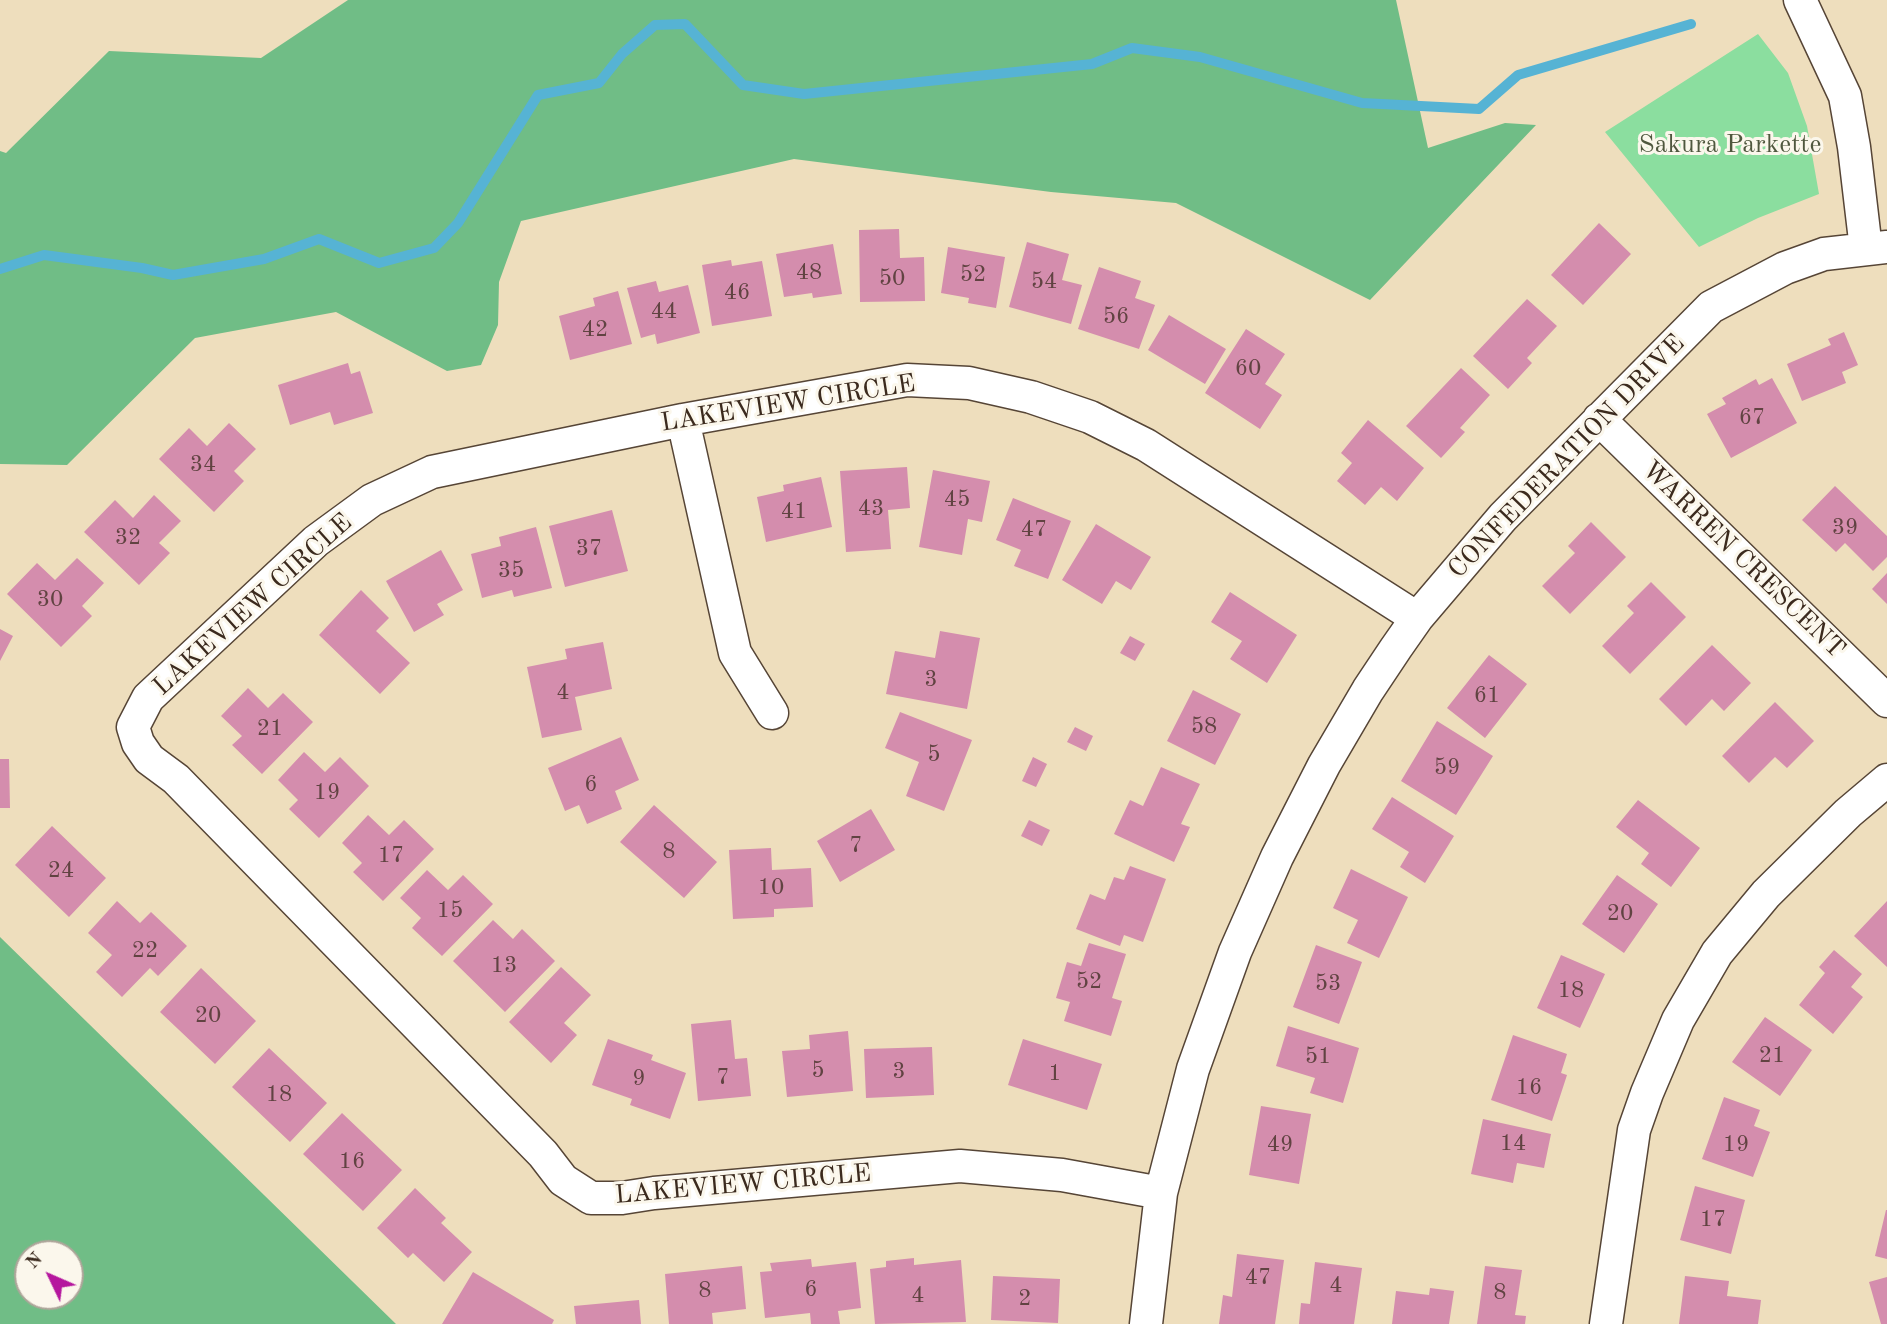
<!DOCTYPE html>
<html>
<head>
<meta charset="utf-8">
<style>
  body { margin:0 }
  #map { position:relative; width:1887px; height:1324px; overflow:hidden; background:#eedebd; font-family:"Old Standard TT",serif }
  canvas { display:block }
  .north { position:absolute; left:14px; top:1240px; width:70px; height:70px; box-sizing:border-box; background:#fbf7ec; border:2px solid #aea59a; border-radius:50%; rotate:314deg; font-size:19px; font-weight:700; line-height:28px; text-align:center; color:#3b2a1e }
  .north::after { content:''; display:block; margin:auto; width:24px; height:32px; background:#b5179e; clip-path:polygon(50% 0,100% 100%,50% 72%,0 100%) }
</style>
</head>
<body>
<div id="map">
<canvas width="1887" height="1324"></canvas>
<div class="north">N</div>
</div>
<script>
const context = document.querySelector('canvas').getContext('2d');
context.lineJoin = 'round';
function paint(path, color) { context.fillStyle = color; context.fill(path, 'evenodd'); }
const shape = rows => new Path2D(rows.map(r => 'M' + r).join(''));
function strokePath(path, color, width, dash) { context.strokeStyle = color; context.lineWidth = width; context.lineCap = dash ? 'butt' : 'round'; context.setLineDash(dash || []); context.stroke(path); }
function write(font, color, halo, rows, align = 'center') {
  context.font = font + ' "Old Standard TT",serif'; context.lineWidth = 6; context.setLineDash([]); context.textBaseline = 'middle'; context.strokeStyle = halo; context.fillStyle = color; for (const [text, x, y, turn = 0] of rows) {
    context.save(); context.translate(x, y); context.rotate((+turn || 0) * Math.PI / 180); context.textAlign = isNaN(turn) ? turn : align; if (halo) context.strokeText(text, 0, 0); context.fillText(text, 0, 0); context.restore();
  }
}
paint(shape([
  [1758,34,1788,73,1807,126,1819,194,1758,218,1699,247,1605,132]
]), '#8bde9f');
paint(shape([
  [348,0,1396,0,1428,148,1505,123,1536,125,1370,300,1176,203,1051,192,794,159,521,221,499,282,498,325,481,365,447,371,336,312,195,338,67,465,0,464,0,151,6,153,109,51,261,58],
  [0,937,396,1324,0,1324],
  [70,1254,70,1296,28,1296,28,1254]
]), '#70bd86');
strokePath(shape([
  [0,269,44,255,142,268,173,275,264,259,319,239,379,263,434,248,458,223,538,95,599,83,622,54,655,25,685,24,743,85,804,94,1092,64,1132,48,1200,57,1362,103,1479,109,1518,75,1691,24]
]), '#56b3d4', 10);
paint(shape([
  [1599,223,1631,254,1583,305,1551,275],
  [899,229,900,258,924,257,925,301,860,302,859,230],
  [1027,242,1069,254,1062,280,1082,285,1071,324,1009,307],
  [833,244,842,294,813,298,812,293,784,297,776,254],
  [948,247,1005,257,996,308,968,303,969,298,941,293],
  [731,260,732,266,762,261,772,316,712,326,702,265],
  [1099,267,1141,281,1135,298,1155,305,1139,349,1078,329],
  [656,281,659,292,688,285,700,333,657,344,655,334,641,338,627,288],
  [618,291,632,344,570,360,559,316,595,306,593,298],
  [1527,299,1557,326,1527,358,1532,363,1508,389,1473,356],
  [1169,315,1226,349,1205,384,1148,350],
  [1246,329,1285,354,1265,384,1282,395,1260,429,1205,393],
  [1844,332,1858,365,1842,372,1846,383,1802,401,1787,364,1831,345,1828,339],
  [348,363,351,374,360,371,373,413,334,425,330,412,290,425,278,385],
  [1461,368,1490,395,1460,428,1465,432,1441,458,1406,426],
  [1772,378,1797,423,1731,458,1707,414,1726,404,1722,398,1756,379,1759,385],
  [1368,420,1424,468,1397,501,1381,487,1365,505,1337,481,1352,463,1341,453],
  [229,423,256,449,234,471,244,481,214,512,159,459,189,428,207,446],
  [907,467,910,508,888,510,891,549,846,552,840,471],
  [933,470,990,481,982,522,968,519,962,555,919,547],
  [821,477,832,527,766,542,757,497,784,491,783,485],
  [1835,486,1887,536,1887,557,1873,571,1845,543,1836,552,1802,520],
  [154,495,181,521,159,543,170,553,139,585,84,532,115,500,133,518],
  [1013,498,1071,521,1048,579,1014,566,1021,550,996,540],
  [612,510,628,571,565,587,549,526],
  [1591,522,1626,557,1570,614,1542,586,1575,553,1568,546],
  [1096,524,1151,557,1131,590,1116,581,1102,604,1062,580],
  [536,527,552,588,514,597,512,590,482,598,471,554,501,546,499,537],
  [441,550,463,590,437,604,444,615,414,632,386,581],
  [77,558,104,583,82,606,92,616,61,647,7,594,37,563,55,580],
  [1887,573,1887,604,1872,589],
  [1651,582,1686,617,1630,674,1602,646,1634,613,1627,606],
  [361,590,389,618,376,631,410,663,380,694,319,635],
  [1230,592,1297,635,1267,683,1230,659,1242,641,1211,622],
  [0,629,13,636,0,661],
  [940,631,980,638,967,709,886,694,895,651,935,658],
  [1130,636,1145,644,1135,661,1120,653],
  [603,642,612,689,575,697,582,730,542,738,527,667,567,659,565,649],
  [1712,645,1751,683,1724,711,1712,699,1686,726,1659,699],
  [1489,655,1527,684,1485,738,1447,708],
  [248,688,268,708,283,693,313,722,262,774,232,745,242,736,221,716],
  [1193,690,1241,714,1215,765,1167,741],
  [1775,702,1814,741,1787,768,1775,757,1749,783,1722,756],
  [900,712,972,740,944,811,906,796,919,762,885,748],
  [1437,721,1493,756,1456,815,1401,781],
  [1075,727,1093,736,1086,751,1067,742],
  [621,737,639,780,615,791,622,809,587,824,579,805,565,811,548,768],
  [304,752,325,772,340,757,369,786,319,838,289,809,298,800,278,780],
  [1033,757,1047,764,1036,787,1022,781],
  [0,759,9,759,10,808,0,808],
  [1161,767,1200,784,1181,824,1190,827,1174,862,1114,834,1130,800,1143,806],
  [1392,797,1454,836,1425,883,1400,867,1409,852,1372,829],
  [1638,800,1700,848,1671,887,1641,864,1649,853,1616,827],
  [654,805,717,862,684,898,620,842],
  [871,809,895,850,840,882,817,841],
  [368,815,389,835,404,820,434,849,383,901,353,872,362,863,342,843],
  [1029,820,1050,830,1042,846,1021,836],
  [52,826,106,878,69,917,15,865],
  [771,848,772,870,811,868,813,907,774,909,774,917,733,919,729,850],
  [1130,866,1166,879,1143,942,1124,935,1120,946,1076,929,1090,894,1105,900,1114,877,1124,880],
  [1351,869,1408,897,1379,958,1347,943,1358,920,1333,908],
  [427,870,448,890,463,875,493,904,442,956,412,928,421,918,400,898],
  [1617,875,1658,904,1624,953,1582,924],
  [117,901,140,923,151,912,187,946,158,976,150,968,122,997,96,972,112,955,88,933],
  [1887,901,1887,967,1854,936],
  [493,920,513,939,522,929,555,961,505,1012,453,961],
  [1089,943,1126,954,1112,998,1122,1001,1111,1036,1064,1021,1070,1002,1056,998,1067,962,1081,966],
  [1316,945,1362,962,1339,1024,1293,1007],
  [1834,950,1862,974,1851,987,1863,997,1833,1034,1799,1005,1825,973,1819,967],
  [1561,955,1605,974,1580,1028,1537,1008],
  [561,967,591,995,564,1023,577,1035,551,1063,509,1022],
  [201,968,256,1021,215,1064,160,1012],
  [1765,1017,1812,1050,1780,1096,1732,1062],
  [731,1020,735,1059,747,1058,751,1096,698,1101,691,1024],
  [1288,1026,1359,1048,1343,1103,1310,1093,1315,1078,1276,1066],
  [848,1031,853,1091,787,1097,782,1051,810,1049,809,1035],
  [1513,1035,1567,1054,1561,1073,1567,1075,1552,1121,1491,1100],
  [608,1039,653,1055,651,1060,686,1073,670,1119,630,1105,632,1099,592,1085],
  [1023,1039,1102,1064,1087,1110,1008,1085],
  [932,1047,934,1095,866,1098,864,1049],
  [269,1048,327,1103,290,1142,232,1087],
  [1724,1097,1760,1110,1754,1126,1770,1132,1753,1177,1702,1159],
  [1261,1106,1311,1114,1299,1184,1249,1175],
  [342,1113,402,1170,363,1211,303,1154],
  [1483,1119,1551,1134,1544,1168,1517,1163,1513,1183,1471,1174],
  [1695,1186,1745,1200,1731,1254,1680,1240],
  [415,1188,446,1218,441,1223,472,1252,444,1282,413,1253,408,1258,377,1228],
  [1886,1210,1887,1210,1887,1259,1875,1256],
  [1237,1254,1284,1260,1275,1324,1219,1324,1223,1295,1232,1297],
  [914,1258,914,1265,961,1260,966,1322,875,1324,870,1269,886,1267,886,1261],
  [811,1259,812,1267,856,1262,861,1308,838,1311,840,1324,811,1324,810,1313,765,1318,760,1272,772,1271,770,1263],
  [1315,1262,1362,1268,1354,1324,1299,1324,1301,1303,1310,1304],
  [742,1266,746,1309,712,1313,713,1324,669,1324,665,1274],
  [1485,1266,1522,1270,1515,1315,1526,1316,1525,1324,1477,1324],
  [473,1272,554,1320,552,1324,442,1324],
  [993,1276,1060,1279,1058,1323,991,1320],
  [1685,1276,1729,1281,1727,1296,1761,1300,1758,1324,1679,1324],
  [1887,1277,1887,1324,1881,1324,1869,1282],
  [1430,1288,1454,1291,1449,1324,1392,1324,1396,1291,1429,1295],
  [639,1300,641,1324,576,1324,574,1306]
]), '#d48dad');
const minor = shape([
  [1800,0,1845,96,1854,147,1866,249],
  [1599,419,1887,701],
  [683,420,735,653,772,713],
  [1161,1193,1062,1175,960,1166,654,1193,622,1198,591,1198,563,1180,543,1154,176,779,149,759,138,743,133,727,148,698,316,541,372,500,432,472,683,420,907,380,969,383,1031,397,1090,417,1146,445,1417,618],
  [1146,1324,1161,1193,1193,1069,1235,952,1277,857,1324,765,1368,690,1396,648,1417,618,1503,517,1711,307,1785,268,1824,254,1887,247],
  [1606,1324,1634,1130,1647,1093,1678,1020,1717,953,1766,894,1848,813,1887,780]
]);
strokePath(minor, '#564536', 35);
strokePath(minor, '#fff', 32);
write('23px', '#614342', null, [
  ["48",809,273],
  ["52",973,275],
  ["50",892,279],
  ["54",1044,282],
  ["46",737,293],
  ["44",664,312],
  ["56",1116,317],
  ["42",595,330],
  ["60",1248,369],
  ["67",1752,418],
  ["34",203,465],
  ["45",957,500],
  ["43",871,509],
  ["41",794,512],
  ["39",1845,528],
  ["47",1034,530],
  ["32",128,538],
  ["37",589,549],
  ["35",511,571],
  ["30",50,600],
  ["3",931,680],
  ["4",563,693],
  ["61",1487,696],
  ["58",1204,727],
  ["21",270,729],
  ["5",934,755],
  ["59",1447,768],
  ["6",591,785],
  ["19",327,793],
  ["7",856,846],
  ["8",669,852],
  ["17",391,856],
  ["24",61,871],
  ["10",771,888],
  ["15",450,911],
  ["20",1620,914],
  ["22",145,951],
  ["13",504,966],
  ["52",1089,982],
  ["53",1328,984],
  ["18",1571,991],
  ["20",208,1016],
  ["21",1772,1056],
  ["51",1318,1057],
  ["5",818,1071],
  ["3",899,1072],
  ["1",1055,1074],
  ["7",723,1078],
  ["9",639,1079],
  ["16",1529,1088],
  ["18",279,1095],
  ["14",1513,1144],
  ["49",1280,1145],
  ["19",1736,1145],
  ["16",352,1162],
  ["17",1713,1220],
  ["47",1258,1278],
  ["4",1336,1286],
  ["6",811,1290],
  ["8",705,1291],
  ["8",1500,1293],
  ["4",918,1296],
  ["2",1025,1299]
]);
write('26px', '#4f573e', '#fbf7ec', [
  ["Sakura Parkette",1730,145]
]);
write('26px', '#3b2a1e', '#fbf7ec', [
  ["LAKEVIEW CIRCLE",788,404,-9],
  ["CONFEDERATION DRIVE",1567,457,-46],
  ["WARREN CRESCENT",1743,560,44],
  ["LAKEVIEW CIRCLE",253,605,-42],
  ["LAKEVIEW CIRCLE",743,1185,-5]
]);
</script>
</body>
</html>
